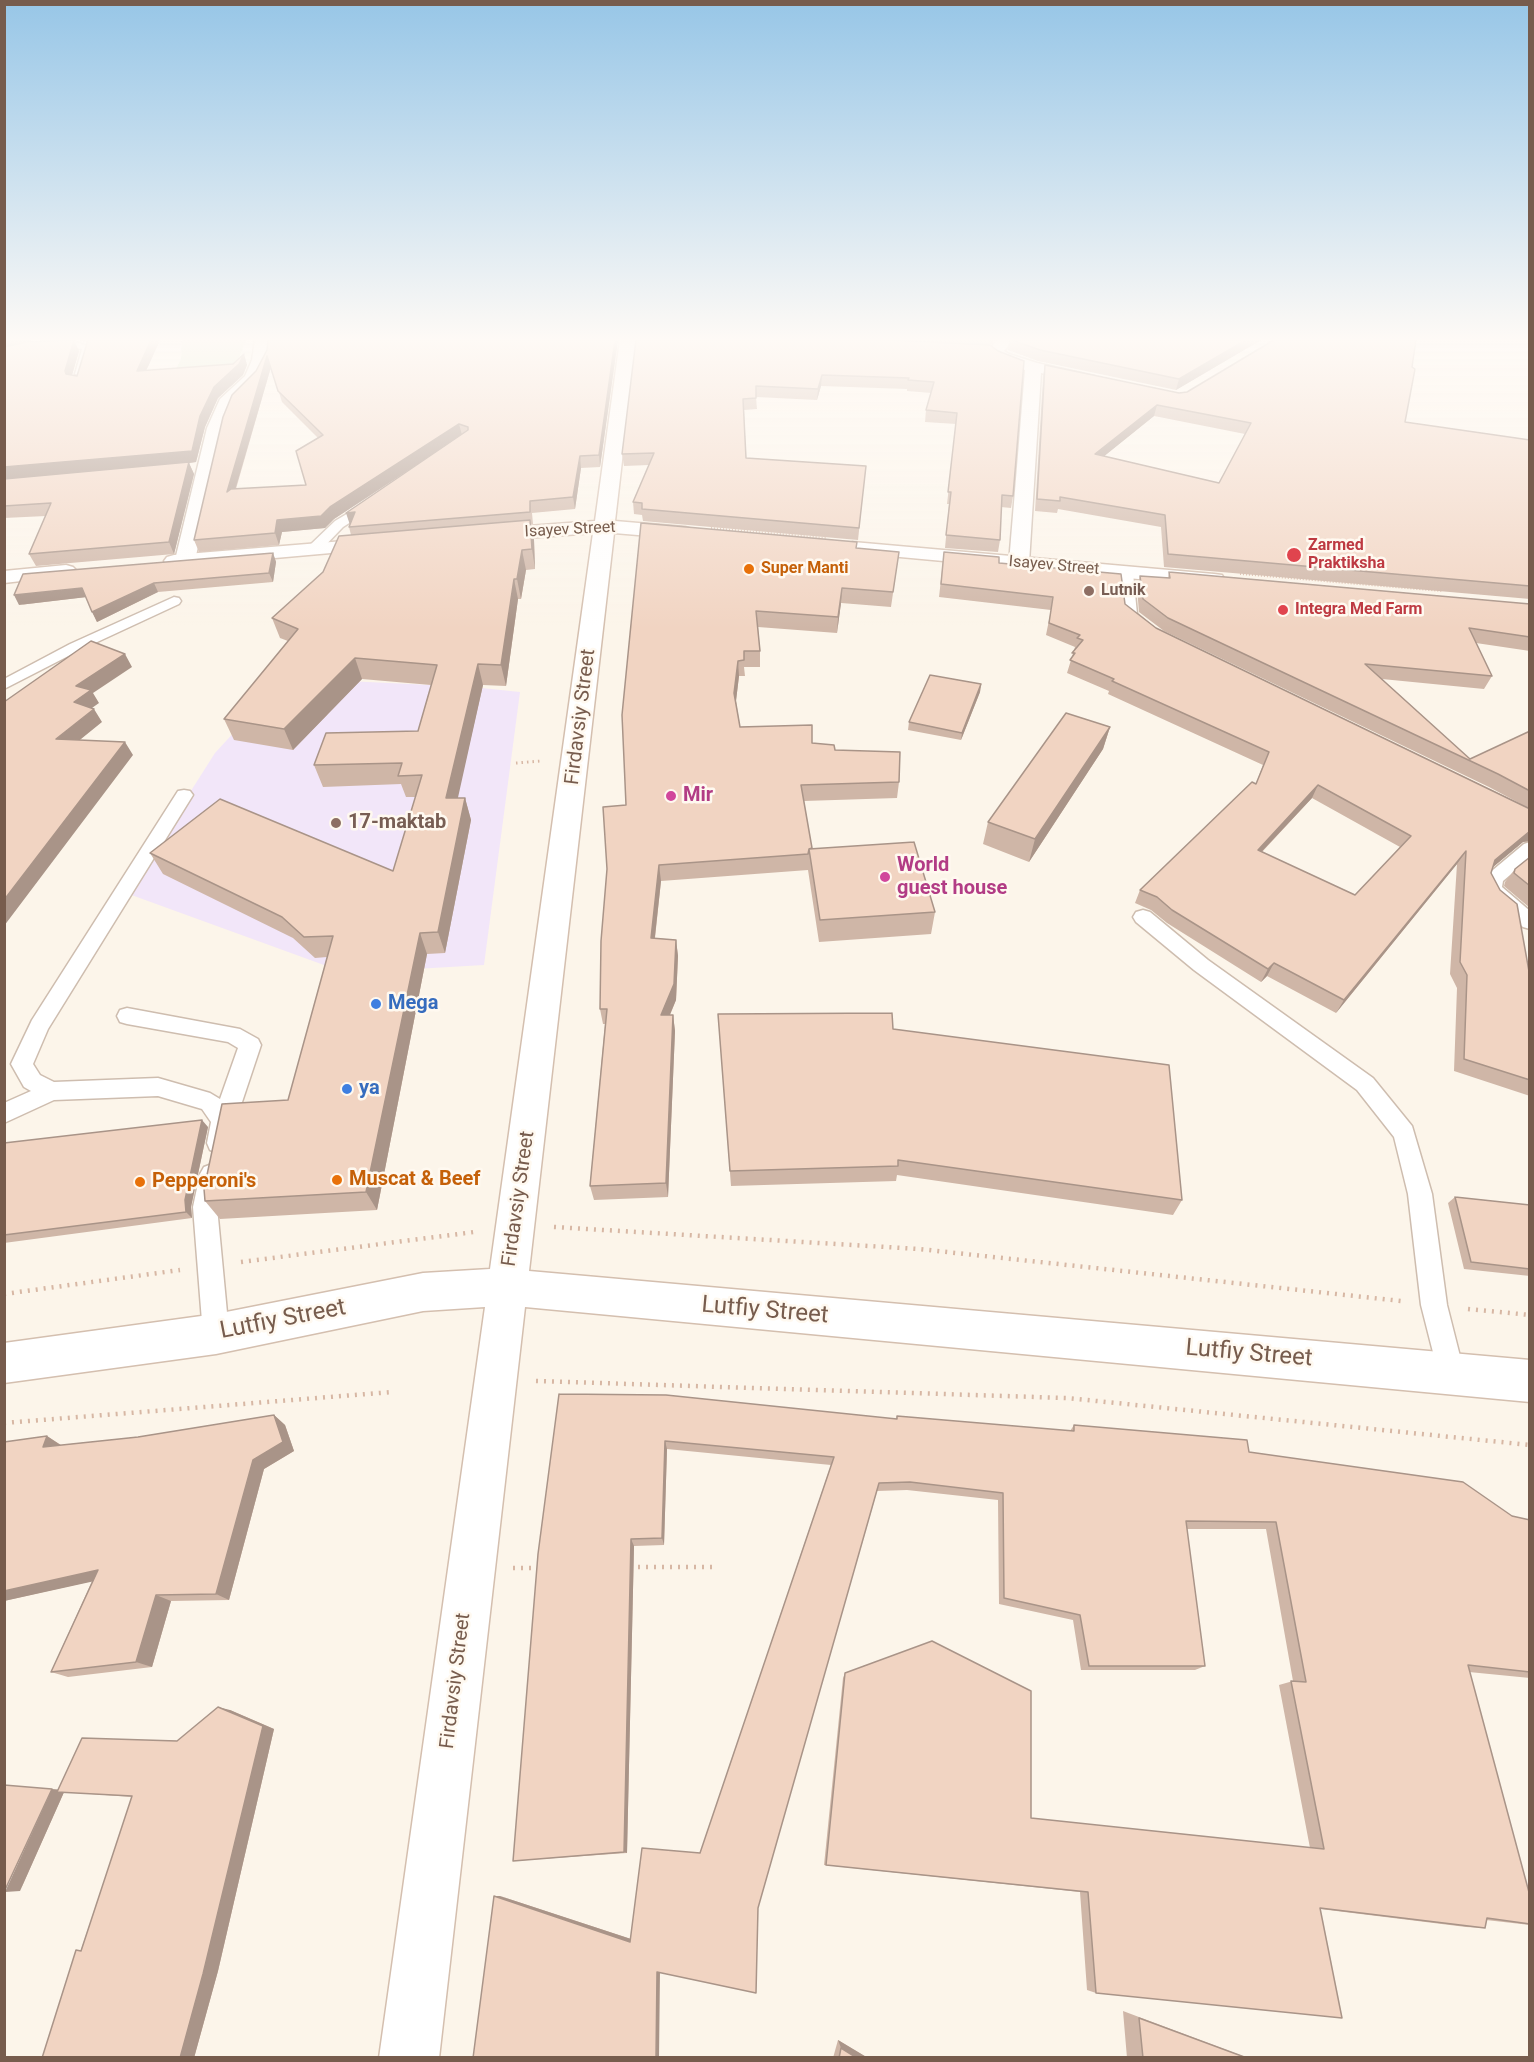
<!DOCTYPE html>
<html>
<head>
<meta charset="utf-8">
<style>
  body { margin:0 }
  #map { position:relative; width:1534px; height:2062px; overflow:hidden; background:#fcf5ea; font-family:Roboto,sans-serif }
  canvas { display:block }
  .frame { position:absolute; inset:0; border:6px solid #775c4d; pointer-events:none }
</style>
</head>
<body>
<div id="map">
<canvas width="1534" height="2062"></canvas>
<div class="frame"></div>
</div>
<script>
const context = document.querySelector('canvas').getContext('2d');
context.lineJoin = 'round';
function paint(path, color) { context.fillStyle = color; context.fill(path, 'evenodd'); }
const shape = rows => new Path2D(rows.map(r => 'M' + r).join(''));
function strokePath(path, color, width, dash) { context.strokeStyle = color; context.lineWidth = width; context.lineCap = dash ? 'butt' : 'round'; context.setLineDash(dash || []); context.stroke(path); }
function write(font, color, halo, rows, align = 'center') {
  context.font = font + ' Roboto,sans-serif'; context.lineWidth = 5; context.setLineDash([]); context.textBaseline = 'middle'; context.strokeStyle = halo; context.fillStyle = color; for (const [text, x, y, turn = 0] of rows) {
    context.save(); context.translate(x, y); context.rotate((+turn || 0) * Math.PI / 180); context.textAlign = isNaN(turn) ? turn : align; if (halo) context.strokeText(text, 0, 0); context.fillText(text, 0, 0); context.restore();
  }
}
paint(shape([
  [284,678,472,687,520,692,484,965,346,973,126,893,215,753]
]), '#f2e6f9');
paint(shape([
  [182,340,246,340,238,361,222,370,175,371,181,359]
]), '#d6eac8');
const lane = shape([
  [71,341,92,347,84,376,75,374,82,349,71,347,47,349,42,346,47,343,71,341],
  [372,499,378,503,376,506,343,527,319,552,309,552,307,549,309,546,335,521,372,499],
  [1126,569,1133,573,1137,614,1150,625,1152,628,1150,631,1140,631,1123,615,1119,573,1126,569],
  [174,597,179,598,181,601,179,604,80,650,4,689,4,679,70,644,174,597],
  [184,790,190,791,193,795,48,1029,33,1064,40,1075,54,1082,158,1078,210,1093,220,1099,238,1048,228,1042,127,1024,120,1022,117,1016,120,1010,127,1008,240,1029,258,1039,261,1045,226,1150,218,1153,210,1150,207,1143,211,1122,202,1109,158,1096,54,1100,4,1123,4,1103,31,1091,24,1087,11,1064,32,1020,178,791,184,790],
  [1530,842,1530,858,1503,881,1502,887,1530,911,1530,929,1523,927,1492,901,1484,887,1487,875,1524,844,1530,842],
  [1143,910,1150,912,1208,960,1373,1078,1412,1126,1432,1194,1447,1305,1464,1372,1460,1381,1451,1385,1442,1381,1438,1372,1421,1305,1408,1194,1394,1137,1357,1090,1194,970,1136,922,1133,917,1136,912,1143,910],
  [212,1164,220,1167,224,1174,217,1207,229,1334,225,1343,216,1346,207,1343,203,1334,193,1207,200,1174,204,1167,212,1164]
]);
const street = shape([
  [255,340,271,340,268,360,258,381,234,405,225,428,195,560,192,564,185,566,178,564,175,560,207,428,220,399,245,376,252,360,255,340],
  [998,340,1014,340,1004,351,1009,354,1037,363,1094,376,1096,379,1088,384,1041,373,1029,563,1026,567,1019,569,1012,567,1009,563,1025,370,997,360,990,354,987,351,998,340]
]);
const secondary = shape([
  [620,340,636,340,615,521,685,527,692,529,695,533,692,537,685,539,614,533,529,1271,1530,1360,1530,1402,525,1307,439,2058,379,2058,485,1307,423,1311,216,1354,4,1383,4,1343,216,1314,423,1273,490,1269,593,533,488,541,481,539,478,535,481,531,488,529,595,521,620,340],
  [380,538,387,540,390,544,387,548,174,567,167,565,164,561,167,557,174,555,380,538],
  [853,542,1214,574,1222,575,1225,580,1222,585,1214,586,846,552,843,548,846,544,853,542],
  [66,565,73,567,77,571,73,575,4,583,4,571,66,565]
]);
strokePath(lane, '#cebdaf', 3);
strokePath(street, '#cebdaf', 3);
strokePath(secondary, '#d4bfaf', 3);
strokePath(shape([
  [711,528,826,538],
  [1240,574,1442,591]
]), '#d7b7a4', 2, [1, 2]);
strokePath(shape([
  [516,763,541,761]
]), '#d7b7a4', 3, [1.5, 4]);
strokePath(shape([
  [554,1227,919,1249,1401,1301],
  [241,1262,474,1232],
  [4,1294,180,1270],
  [1468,1309,1530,1315],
  [536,1381,1067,1398,1530,1445],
  [4,1423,392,1392],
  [630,1567,717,1567],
  [513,1568,541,1568]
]), '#d7b7a4', 4.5, [2, 6]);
paint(lane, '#fff');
paint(street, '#fff');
paint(secondary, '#fff');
paint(shape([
  [4,340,30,342,79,351,72,375,77,376,88,342,78,340,160,340,146,371,233,364,244,354,247,365,243,375,218,398,205,427,196,462,189,463,194,474,174,554,36,566,29,554,46,516,4,518],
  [618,340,600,467,581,468,575,509,532,513,533,524,531,524,534,540,535,569,526,570,521,599,518,599,506,686,483,685,457,798,465,798,471,820,445,953,427,954,377,1210,220,1219,205,1201,288,1100,327,957,315,958,293,938,163,874,150,853,393,871,416,797,406,797,401,784,323,787,314,765,418,731,431,685,362,679,293,750,234,740,224,719,288,641,280,638,272,618,323,572,351,535,349,527,432,455,334,519,325,528,282,532,279,545,199,552,194,540,256,371,267,350],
  [271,367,282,402,318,438,306,485,236,489],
  [636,340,995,340,990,345,1013,496,1011,508,1001,507,1000,540,998,552,945,548,949,504,947,504,956,424,925,422,926,410,931,393,907,391,907,389,821,386,817,400,756,397,757,409,744,410,746,458,866,466,858,540,643,521,642,515,634,514,633,502,649,465,624,466,622,454],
  [1009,340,1261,340,1176,390,1038,361,1008,350],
  [1045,365,1179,393,1412,367,1405,422,1530,440,1530,599,1164,567,1161,527,1058,509,1057,513,1035,511,1043,376],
  [1154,416,1245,434,1219,483,1104,456],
  [641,523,856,548,899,552,891,607,841,603,837,633,758,627,760,651,760,667,744,667,745,676,739,676,736,701,740,727,812,743,835,750,899,782,897,798,804,801,812,848,935,912,931,934,819,942,808,870,661,881,655,938,676,940,678,956,676,1000,670,1015,673,1015,675,1031,668,1197,594,1200,590,1186,605,1024,603,1024,600,1009,626,805],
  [944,552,999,563,1125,604,1156,628,1521,804,1489,787,1164,631,1139,612,1137,588,1140,576,1168,578,1169,572,1530,604,1530,651,1476,643,1492,676,1484,689,1382,679,1470,759,1530,731,1530,841,1523,842,1493,867,1491,873,1530,977,1530,1096,1454,1071,1457,988,1450,974,1457,864,1336,1013,1267,976,1261,982,1167,923,1151,910,1135,903,1140,890,1256,784,1263,765,1108,694,1109,691,1067,673,1075,647,1046,635,1051,610,939,597],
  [1312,798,1400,847,1355,895,1262,852],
  [273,553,276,562,273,582,158,592,97,622,86,597,19,605],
  [981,684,980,692,961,740,908,730,909,722],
  [1110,727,1103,749,1029,862,983,844,988,822],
  [1530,857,1530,908,1504,886,1505,882,1515,869],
  [718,1014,893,1029,1182,1200,1173,1215,897,1175,896,1181,731,1186],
  [208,1127,191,1207,192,1218,4,1243,4,1143],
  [1455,1197,1530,1205,1530,1276,1464,1269,1448,1203],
  [559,1394,896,1419,897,1416,1070,1431,1074,1425,1249,1452,1512,1516,1530,1520,1530,1678,1469,1672,1530,1925,1486,1920,1485,1928,1466,1927,1320,1909,1096,1993,1087,1990,1080,1892,824,1865,843,1678,845,1673,1031,1818,1310,1848,1279,1685,1293,1681,1266,1529,1187,1529,1205,1666,1195,1670,1081,1670,1073,1620,999,1604,998,1500,907,1490,877,1491,758,1907,756,1993,500,1896,631,1939,700,1853,831,1465,667,1449,664,1545,634,1546,627,1853,513,1861],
  [274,1415,285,1425,294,1451,264,1469,229,1600,171,1601,152,1667,68,1677,51,1672,92,1581,4,1601,4,1442,47,1436,61,1445,138,1437],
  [230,1710,274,1729,218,1971,194,2058,42,2058,76,1950,81,1950,132,1797,64,1792,20,1891,58,1790,177,1741],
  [1123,2011,1248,2058,1127,2058],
  [838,2040,868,2058,833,2058]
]), '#cfb6a7');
paint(shape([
  [4,340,31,340,28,343,4,349],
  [74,340,79,351,70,382,65,371],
  [151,340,160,340,141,382,137,371],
  [615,340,618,340,600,467,599,455],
  [990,340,995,340,989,345],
  [1246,340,1261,340,1176,390,1179,379],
  [244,354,247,365,243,375,218,398,205,427,196,462,189,463,194,474,174,554,169,542,4,479,4,467,200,416,214,387],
  [267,356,271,367,231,504,227,492],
  [822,375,821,386,817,400,818,389],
  [1157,405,1154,416,1092,466,1095,454],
  [459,424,462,435,334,519,325,528,282,532,279,545,275,533,277,520,330,507],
  [580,456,581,468,575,509,573,497],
  [355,512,350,525,346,513],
  [530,520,534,540,535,569,532,549],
  [522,550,526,570,521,599,517,579],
  [273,553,276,562,273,582,269,573],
  [514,579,518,599,506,686,501,665],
  [154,583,158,592,97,622,92,612],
  [82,588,87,597,19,605,14,595],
  [842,588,841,603,837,633,838,617],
  [125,654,132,667,93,693,99,703,82,715,74,702,76,686],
  [355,658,362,679,293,750,284,729],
  [738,661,739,676,735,709,734,693],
  [478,664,483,685,453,820,446,798],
  [981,684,980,692,961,740,962,733],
  [94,709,102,722,65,752,56,739],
  [1110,727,1103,749,1029,862,1035,839],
  [125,742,133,755,4,926,4,900],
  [1318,785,1312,798,1251,863,1258,850],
  [465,798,471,820,445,953,438,932],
  [1530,831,1530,841,1523,842,1486,873,1495,860],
  [1466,851,1457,864,1336,1013,1344,1000],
  [659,865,661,881,653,954,651,938],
  [420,933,427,954,377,1210,366,1192],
  [676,940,678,956,676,1000,663,1031,661,1015],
  [1274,963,1267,976,1261,982,1268,969],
  [673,1015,675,1031,668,1197,666,1183],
  [202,1120,208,1127,191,1207,192,1218,186,1212,185,1200],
  [274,1415,285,1425,294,1451,264,1469,229,1600,216,1594,253,1460],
  [47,1436,62,1446,43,1447],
  [665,1441,667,1449,664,1545,662,1538],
  [631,1539,634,1546,627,1853,624,1852],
  [98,1570,113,1577,4,1601,4,1591],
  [156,1595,171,1601,152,1667,136,1662],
  [218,1707,230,1710,274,1729,218,1971,194,2058,180,2058],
  [52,1789,65,1790,20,1891,5,1892],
  [494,1896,500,1896,634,1940,630,1942],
  [660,1970,659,2058,656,2058,657,1972],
  [838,2040,868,2058,857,2058,841,2048]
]), '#a99488');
const building = shape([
  [74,340,65,371,66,374,77,376,88,340,151,340,137,371,233,364,244,354,239,364,214,387,200,416,192,451,4,467,4,347,27,342,74,340],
  [268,340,615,340,599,455,580,456,573,497,530,501,530,512,349,527,355,512,346,513,468,430,468,427,459,424,330,507,321,516,277,520,275,533,194,540,223,417,232,395,256,371,267,350,268,340],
  [267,356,278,391,323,435,296,451,306,485,231,489,227,492,267,356],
  [636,340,888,340,990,345,998,351,1024,361,1013,496,1002,495,1000,540,946,535,951,492,948,492,957,413,926,410,934,382,908,380,909,378,822,375,818,389,756,386,756,398,743,399,746,458,866,466,859,528,642,509,642,503,633,502,654,453,622,454,636,340],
  [1012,340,1246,340,1179,379,1040,350,1012,340],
  [1274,340,1416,340,1412,367,1415,369,1405,422,1530,440,1530,586,1168,554,1165,515,1060,497,1060,501,1037,499,1045,365,1179,393,1187,392,1274,340],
  [1157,405,1251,423,1219,483,1095,454,1157,405],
  [189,462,169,542,29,554,51,503,4,506,4,479,189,462],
  [530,520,532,549,522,550,517,579,514,579,501,665,478,664,446,798,465,798,438,932,420,933,366,1192,205,1201,204,1189,222,1104,288,1100,333,936,304,937,282,917,150,853,220,799,393,871,422,775,398,776,402,763,314,765,326,733,418,731,437,665,355,658,284,729,224,719,298,629,272,618,323,572,339,536,530,520],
  [641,523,857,542,856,548,899,552,893,592,842,588,838,617,756,611,760,651,744,651,744,660,738,661,734,693,740,727,812,725,812,743,834,745,835,750,900,752,899,782,801,785,812,848,809,849,808,854,659,865,651,938,676,940,674,984,661,1015,673,1015,666,1183,590,1186,607,1009,600,1009,601,941,607,869,603,807,626,805,622,715,641,523],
  [944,552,999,557,999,563,1121,574,1125,604,1156,628,1530,809,1530,831,1495,860,1491,873,1500,890,1517,904,1530,977,1530,1080,1464,1059,1467,975,1460,962,1466,851,1344,1000,1274,963,1268,969,1172,910,1157,897,1140,890,1252,782,1256,784,1269,752,1112,681,1114,679,1070,660,1075,653,1072,653,1083,640,1077,638,1080,635,1049,623,1053,597,941,584,944,552],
  [1318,785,1411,836,1355,895,1258,850,1318,785],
  [273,553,269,573,154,583,92,612,82,588,14,595,23,574,273,553],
  [1169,572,1530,604,1530,637,1469,628,1492,676,1365,664,1470,759,1530,731,1530,791,1498,774,1168,618,1143,599,1140,576,1170,578,1169,572],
  [91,641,125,654,76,686,91,690,74,702,94,709,56,739,125,742,4,900,4,702,91,641],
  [930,675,981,684,962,733,909,722,930,675],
  [1066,713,1110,727,1035,839,988,822,1066,713],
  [914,842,935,912,820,920,809,849,914,842],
  [1530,857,1530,886,1514,873,1515,869,1530,857],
  [892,1013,893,1029,1169,1065,1182,1200,898,1160,898,1166,730,1171,718,1014,892,1013],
  [202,1120,185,1200,186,1212,4,1235,4,1143,202,1120],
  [1455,1197,1530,1205,1530,1269,1471,1262,1455,1197],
  [559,1394,666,1395,897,1419,897,1416,1074,1431,1074,1425,1247,1440,1249,1452,1463,1482,1512,1516,1530,1520,1530,1672,1468,1665,1530,1896,1530,1924,1487,1918,1485,1928,1320,1908,1342,2018,1096,1993,1088,1892,826,1865,845,1673,932,1641,1031,1691,1031,1818,1324,1849,1291,1681,1306,1682,1276,1522,1186,1521,1205,1666,1089,1666,1080,1615,1004,1598,1003,1493,910,1482,879,1483,758,1908,756,1993,657,1972,656,2058,473,2058,494,1896,630,1942,642,1848,700,1853,834,1457,665,1441,662,1538,631,1539,624,1852,513,1861,538,1554,559,1394],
  [274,1415,283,1442,253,1460,216,1594,156,1595,136,1662,51,1672,98,1570,4,1591,4,1442,47,1436,43,1447,138,1437,274,1415],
  [218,1707,263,1726,203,1974,180,2058,42,2058,76,1950,81,1951,132,1796,57,1792,82,1738,177,1741,218,1707],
  [4,1785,52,1789,4,1892,4,1785],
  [1139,2018,1247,2058,1143,2058,1139,2018],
  [841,2048,857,2058,839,2058,841,2048]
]);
paint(building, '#f1d4c2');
strokePath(building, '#a99488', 1.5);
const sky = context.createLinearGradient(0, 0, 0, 629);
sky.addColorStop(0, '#97c6e7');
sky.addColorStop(0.54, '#fefaf6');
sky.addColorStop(1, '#fefaf600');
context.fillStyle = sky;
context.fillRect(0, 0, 1534, 629);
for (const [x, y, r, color] of [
  [1294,555,8,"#e0444e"],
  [749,569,6,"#e8710a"],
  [1089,591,6,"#8d6e63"],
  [1283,610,6,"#e0444e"],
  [671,796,6,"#d1479c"],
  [336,823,6,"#8d6e63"],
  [885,877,6,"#d1479c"],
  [376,1004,6,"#3f7fe0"],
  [347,1089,6,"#3f7fe0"],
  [337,1180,6,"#e8710a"],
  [140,1182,6,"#e8710a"]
]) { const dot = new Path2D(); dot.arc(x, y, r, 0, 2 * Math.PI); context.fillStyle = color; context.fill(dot); strokePath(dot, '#fff9f0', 2); }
write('16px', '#775c4d', '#fff9f0', [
  ["Isayev Street",570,530,-3],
  ["Isayev Street",1054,566,5]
]);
write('bold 16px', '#be3a42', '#fff9f0', [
  ["Zarmed",1308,546],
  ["Praktiksha",1308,564],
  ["Integra Med Farm",1295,610]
], 'left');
write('bold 16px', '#c56008', '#fff9f0', [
  ["Super Manti",761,569]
], 'left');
write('bold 16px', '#785e54', '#fff9f0', [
  ["Lutnik",1101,591]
], 'left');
write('20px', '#775c4d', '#fff9f0', [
  ["Firdavsiy Street",581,717,-83],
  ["Firdavsiy Street",519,1199,-82],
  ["Firdavsiy Street",456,1681,-83]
]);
write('bold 20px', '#b23c85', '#fff9f0', [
  ["Mir",683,796],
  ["World",897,866],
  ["guest house",897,889]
], 'left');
write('bold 20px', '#785e54', '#fff9f0', [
  ["17-maktab",348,823]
], 'left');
write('bold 20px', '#366cbe', '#fff9f0', [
  ["Mega",388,1004],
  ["ya",359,1089]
], 'left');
write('bold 20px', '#c56008', '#fff9f0', [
  ["Muscat & Beef",349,1180],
  ["Pepperoni's",152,1182]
], 'left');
write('24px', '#775c4d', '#fff9f0', [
  ["Lutfiy Street",765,1311,5],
  ["Lutfiy Street",283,1320,-11],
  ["Lutfiy Street",1249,1354,5]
]);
</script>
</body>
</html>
